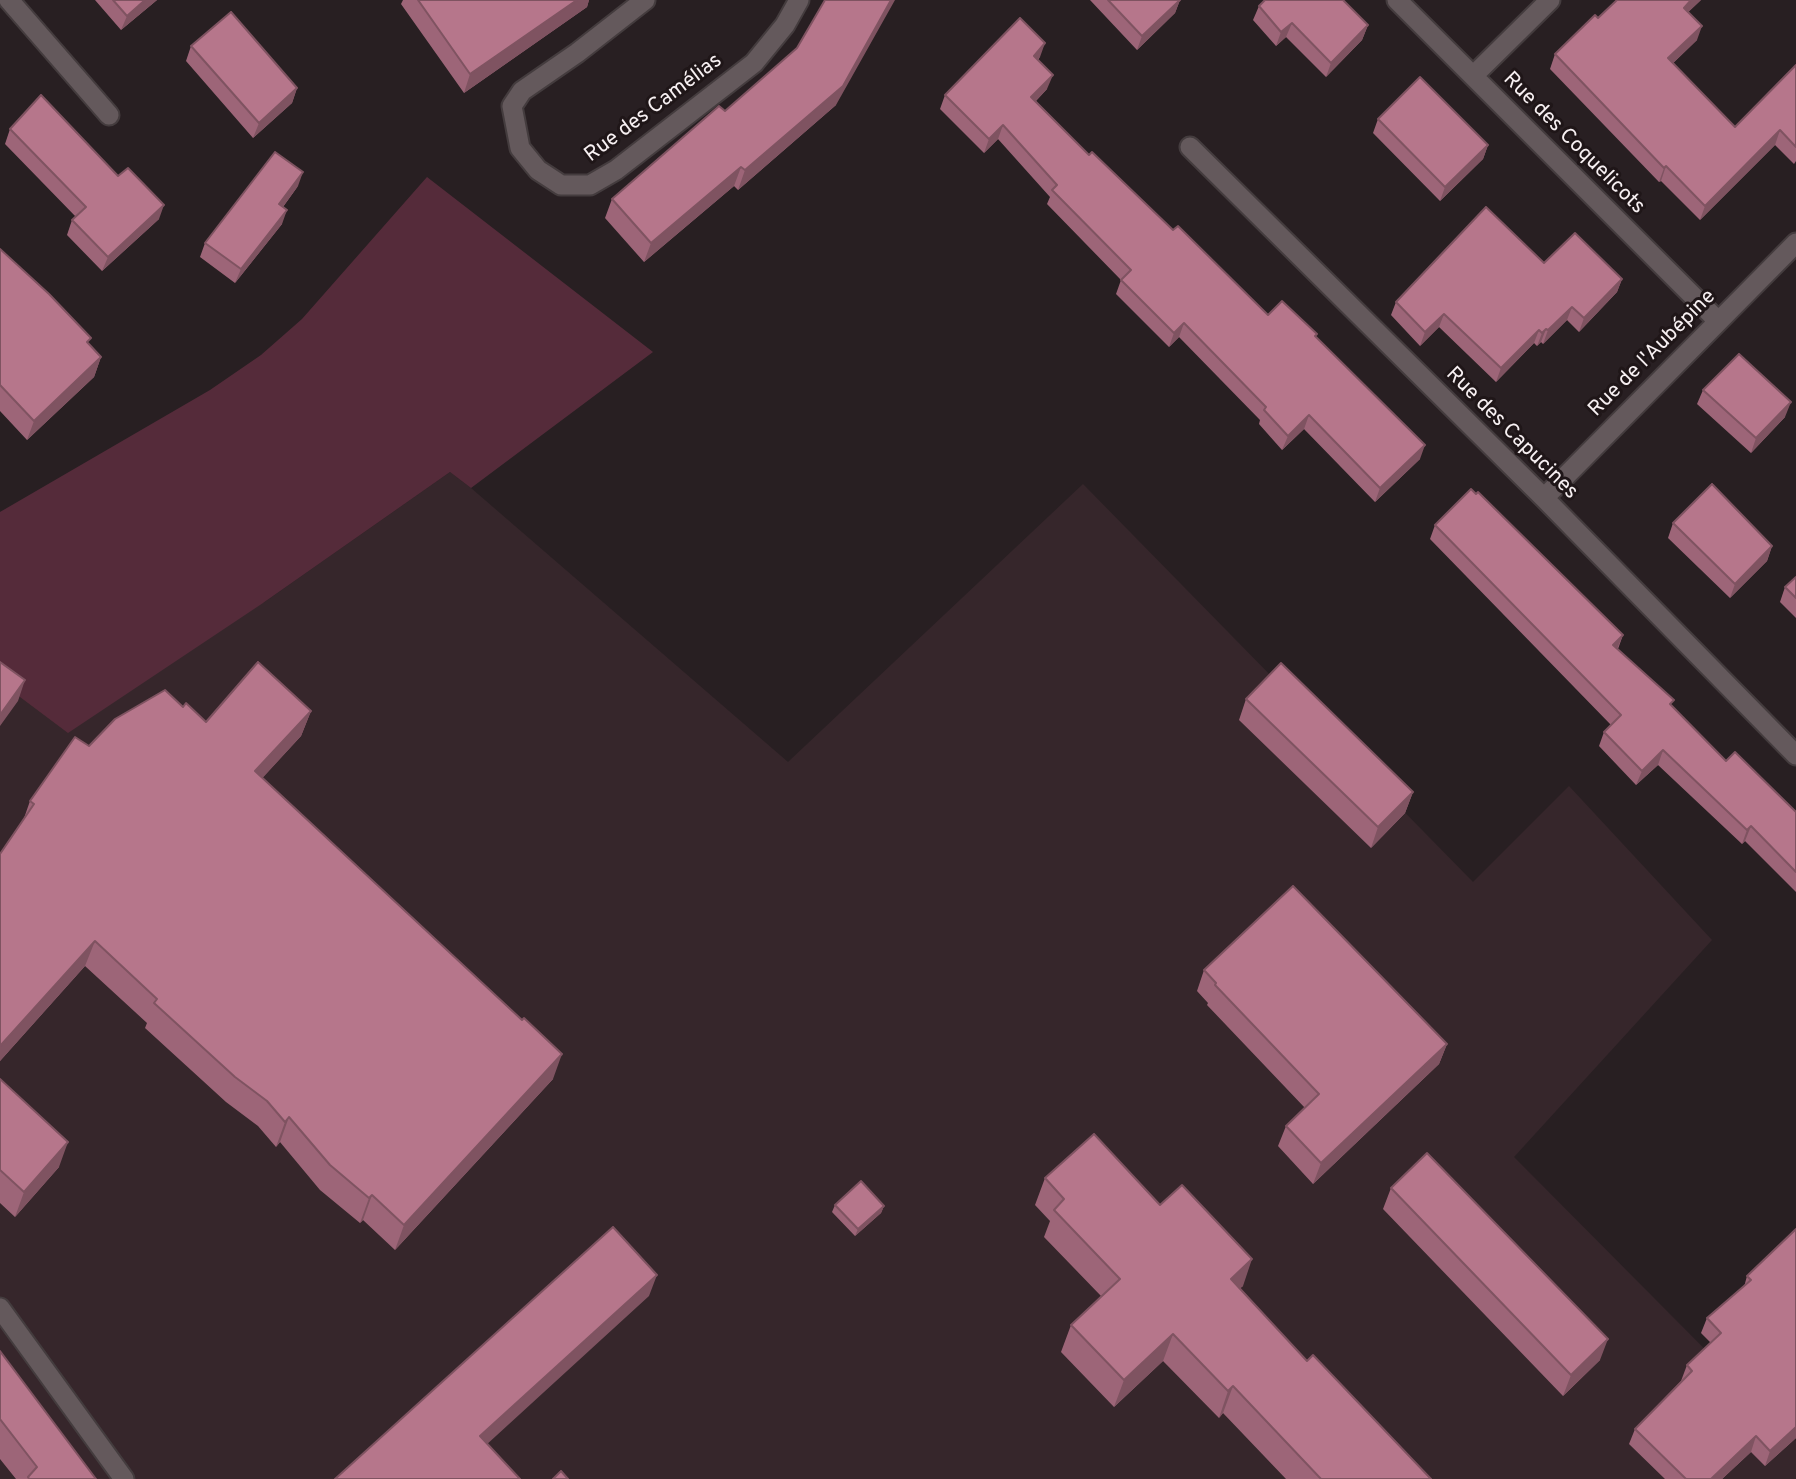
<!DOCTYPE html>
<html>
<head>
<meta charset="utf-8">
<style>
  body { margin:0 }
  canvas { display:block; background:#281f22 }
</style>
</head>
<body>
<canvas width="1796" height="1479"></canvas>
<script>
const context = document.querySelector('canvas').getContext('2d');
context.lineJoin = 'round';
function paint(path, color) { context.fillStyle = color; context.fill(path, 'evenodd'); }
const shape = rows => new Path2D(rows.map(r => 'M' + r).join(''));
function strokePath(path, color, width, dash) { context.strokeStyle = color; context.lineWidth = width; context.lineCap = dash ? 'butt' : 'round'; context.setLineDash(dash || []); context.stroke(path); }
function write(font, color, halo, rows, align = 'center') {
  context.font = font + ' Overpass,sans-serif'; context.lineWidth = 6; context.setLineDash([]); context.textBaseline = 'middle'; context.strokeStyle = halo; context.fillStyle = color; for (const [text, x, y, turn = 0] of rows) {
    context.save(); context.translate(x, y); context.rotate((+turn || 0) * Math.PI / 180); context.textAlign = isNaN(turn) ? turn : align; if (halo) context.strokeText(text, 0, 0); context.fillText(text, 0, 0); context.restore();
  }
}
paint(shape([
  [450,472,471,488,788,762,1083,484,1473,882,1569,786,1712,940,1514,1157,1796,1441,1796,1479,0,1479,0,512,15,505,263,603]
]), '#36262b');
paint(shape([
  [427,177,653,352,471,488,450,472,263,603,68,733,0,682,0,512,210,390,261,355,302,319]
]), '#552b3a');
const service = shape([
  [645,0,577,53,522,91,512,106,520,148,538,170,561,185,590,185,616,170,754,63,785,25,799,0]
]);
const minor = shape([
  [9,0,109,115],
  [1397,0,1718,321],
  [1473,76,1550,0],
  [1190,147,1544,498,1796,755],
  [1544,498,1796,243],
  [0,1308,124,1479]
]);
strokePath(service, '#443c3e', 23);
strokePath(minor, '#443c3e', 23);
strokePath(service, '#64595c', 19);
strokePath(minor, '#64595c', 19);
paint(shape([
  [95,0,157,0,121,30],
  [403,0,589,0,587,7,464,93,401,4],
  [1090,0,1180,0,1175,13,1137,50],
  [1701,0,1688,12,1697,40,1673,63,1735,127,1796,65,1796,161,1794,164,1775,145,1700,220,1661,181,1659,182,1550,69,1555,54,1598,18],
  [1259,6,1368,25,1362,40,1326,77,1286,37,1276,46,1253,20],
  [191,46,297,88,292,103,253,138,186,61],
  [1040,57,1038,60,1047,89,1036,101,1089,155,1268,315,1316,337,1420,459,1375,502,1304,429,1282,450,1259,424,1260,420,1179,337,1169,347,1116,294,1121,280,1047,204,1050,197,998,139,984,153,940,109,945,95],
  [836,105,738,190,734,186,644,262,605,218,612,199,725,111],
  [1378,119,1488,145,1483,159,1440,201,1373,133],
  [10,129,118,176,159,219,102,271,67,235,72,220,76,217,5,144],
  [298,186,283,207,282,224,235,283,200,257,205,243],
  [0,249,101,357,94,377,27,440,0,411],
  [1544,263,1622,279,1617,292,1579,332,1567,320,1543,344,1541,342,1537,346,1534,343,1496,382,1439,327,1420,346,1391,315,1396,302],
  [1703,390,1785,417,1751,453,1697,404],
  [1673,523,1772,546,1767,561,1730,598,1668,538],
  [1435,525,1623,635,1618,649,1672,706,1726,761,1796,812,1796,892,1745,841,1742,844,1658,765,1636,785,1599,746,1604,732,1611,725,1430,539],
  [1796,577,1796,618,1780,602,1785,587],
  [1246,699,1413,792,1405,813,1371,848,1239,720],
  [183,707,206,722,311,711,301,736,262,778,553,1079,395,1250,363,1220,360,1223,320,1190,280,1142,276,1147,258,1126,226,1102,145,1028,147,1023,85,966,0,1061,0,854,23,821,30,801,89,746],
  [1204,970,1447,1044,1439,1064,1313,1184,1278,1146,1286,1126,1305,1108,1207,1005,1208,1003,1197,991],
  [0,1079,59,1167,15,1217,0,1203],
  [1045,1178,1160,1205,1243,1286,1240,1288,1307,1361,1431,1479,1286,1479,1223,1413,1219,1418,1163,1361,1114,1407,1061,1352,1071,1325,1101,1296,1044,1237,1050,1221,1035,1205],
  [1391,1188,1600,1360,1563,1396,1383,1209],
  [835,1205,884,1206,881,1213,855,1236,832,1212],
  [1796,1229,1796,1438,1765,1466,1751,1452,1722,1479,1665,1479,1629,1444,1635,1429,1681,1381,1687,1365,1711,1343,1701,1333,1707,1318,1744,1287,1747,1276],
  [0,1351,96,1479,16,1479,0,1459]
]), '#9d6578');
paint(shape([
  [145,0,157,0,121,30,127,16],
  [577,0,589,0,587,7,464,93,470,74],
  [891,0,895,0,836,105,738,190,745,170],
  [1180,0,1175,13,1137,50,1142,36],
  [1691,0,1701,0,1678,22,1684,8],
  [1292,23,1286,37,1276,46,1281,32],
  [1368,25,1362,40,1326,77,1331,63],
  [1702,26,1697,40,1663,73,1668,58],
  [1045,43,1040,57,1028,70,1034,56],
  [1053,75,1047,89,1026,111,1031,97],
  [297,88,292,103,253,138,259,123],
  [1003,125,998,139,984,153,989,139],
  [1780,130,1775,145,1700,220,1705,206],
  [1488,145,1483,159,1440,201,1445,187],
  [1666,166,1661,181,1659,182,1664,168],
  [741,167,734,186,644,262,651,243],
  [303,172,298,186,274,219,279,204],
  [164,205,159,219,102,271,108,257],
  [287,210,282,224,235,283,241,269],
  [1622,279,1617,292,1579,332,1584,318],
  [1572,307,1567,320,1543,344,1548,330],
  [1444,314,1439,327,1420,346,1425,332],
  [1184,323,1179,337,1169,347,1174,333],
  [1546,329,1541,342,1537,346,1542,333],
  [1539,330,1534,343,1496,382,1501,368],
  [101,357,94,377,27,440,34,421],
  [1791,402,1785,417,1751,453,1756,438],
  [1309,415,1304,429,1282,450,1288,436],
  [1425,445,1420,459,1375,502,1380,488],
  [1772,546,1767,561,1730,598,1735,584],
  [1623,635,1617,649,1613,645],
  [25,680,18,701,0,726,0,715],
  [311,711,301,736,246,796,255,771],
  [1663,750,1658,765,1636,785,1642,771],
  [1413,792,1405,813,1371,848,1378,827],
  [1751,826,1745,841,1742,844,1747,830],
  [95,941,85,966,0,1061,0,1046],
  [1447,1044,1439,1064,1313,1184,1321,1163],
  [562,1054,553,1079,395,1250,404,1225],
  [289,1117,280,1142,276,1147,285,1122],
  [68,1142,59,1167,15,1217,24,1192],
  [372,1195,363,1220,360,1223,369,1198],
  [884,1206,881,1213,855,1236,858,1229],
  [1252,1259,1243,1286,1221,1305,1231,1279],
  [657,1275,649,1296,473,1457,480,1436],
  [1173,1334,1163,1361,1114,1407,1124,1380],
  [1608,1339,1600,1360,1563,1396,1571,1375],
  [1233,1386,1223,1413,1219,1418,1228,1391],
  [1796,1427,1796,1438,1765,1466,1770,1451],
  [1756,1436,1751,1452,1722,1479,1711,1479]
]), '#7f5361');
const building = shape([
  [113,0,145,0,127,16,113,0],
  [418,0,577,0,470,74,418,0],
  [825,0,891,0,843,86,745,170,741,167,651,243,612,199,719,106,725,111,797,48,825,0],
  [1108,0,1180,0,1142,36,1108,0],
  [1265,0,1343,0,1368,25,1331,63,1292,23,1281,32,1259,6,1265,0],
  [1617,0,1691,0,1684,8,1702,26,1668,58,1735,127,1796,65,1796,147,1780,130,1705,206,1666,166,1664,168,1555,54,1595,15,1598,18,1617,0],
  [231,12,297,88,259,123,191,46,231,12],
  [1020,18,1045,43,1034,56,1053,75,1031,97,1089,155,1092,152,1173,230,1178,226,1268,315,1282,301,1317,334,1315,336,1425,445,1380,488,1309,415,1288,436,1264,410,1266,407,1184,323,1174,333,1121,280,1131,270,1052,190,1057,185,1003,125,989,139,945,95,1020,18],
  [1420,77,1488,145,1445,187,1378,119,1420,77],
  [41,95,118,176,128,168,164,205,108,257,72,220,86,207,10,129,41,95],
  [275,152,303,172,279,204,287,210,241,269,205,243,275,152],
  [1486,207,1544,263,1575,233,1622,279,1584,318,1572,307,1548,330,1546,329,1542,333,1539,330,1501,368,1444,314,1425,332,1396,302,1486,207],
  [0,249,49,294,91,338,87,342,101,357,34,421,0,385,0,249],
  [1739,354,1791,402,1756,438,1703,390,1739,354],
  [1712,484,1772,546,1735,584,1673,523,1712,484],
  [1471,489,1476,494,1478,492,1623,635,1613,645,1674,700,1670,704,1726,761,1735,752,1796,812,1796,872,1751,826,1747,830,1663,750,1642,771,1604,732,1621,715,1435,525,1471,489],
  [1796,577,1796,598,1785,587,1796,577],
  [0,662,25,680,0,715,0,662],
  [258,662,311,711,255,771,522,1020,524,1018,562,1054,404,1225,372,1195,369,1198,330,1165,289,1117,285,1122,267,1101,235,1077,154,1003,157,999,95,941,0,1046,0,854,34,804,30,801,75,737,89,746,115,719,165,690,183,707,186,703,206,722,258,662],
  [1281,663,1413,792,1378,827,1246,699,1281,663],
  [1293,886,1447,1044,1321,1163,1286,1126,1319,1094,1215,985,1216,983,1204,970,1293,886],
  [0,1079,68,1142,24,1192,0,1170,0,1079],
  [1094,1134,1160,1205,1182,1185,1252,1259,1231,1279,1307,1361,1313,1355,1431,1479,1321,1479,1233,1386,1228,1391,1173,1334,1124,1380,1071,1325,1120,1279,1054,1210,1064,1199,1045,1178,1094,1134],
  [1427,1153,1608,1339,1571,1375,1391,1188,1427,1153],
  [861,1181,884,1206,858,1229,835,1205,861,1181],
  [613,1227,657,1275,480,1436,520,1479,335,1479,613,1227],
  [1796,1229,1796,1427,1770,1451,1756,1436,1711,1479,1686,1479,1635,1429,1692,1371,1687,1365,1721,1333,1707,1318,1751,1280,1747,1276,1796,1229],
  [0,1351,96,1479,29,1479,28,1477,37,1467,0,1419,0,1351],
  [561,1471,568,1479,553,1479,561,1471]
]);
paint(building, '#b6768b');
strokePath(building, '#7f5361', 2);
write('21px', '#f7f0f2', '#1f1618', [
  ["Rue des Camélias",654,109,-37],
  ["Rue des Coquelicots",1573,144,45],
  ["Rue de l'Aubépine",1653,354,-45],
  ["Rue des Capucines",1511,434,45]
]);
</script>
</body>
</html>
